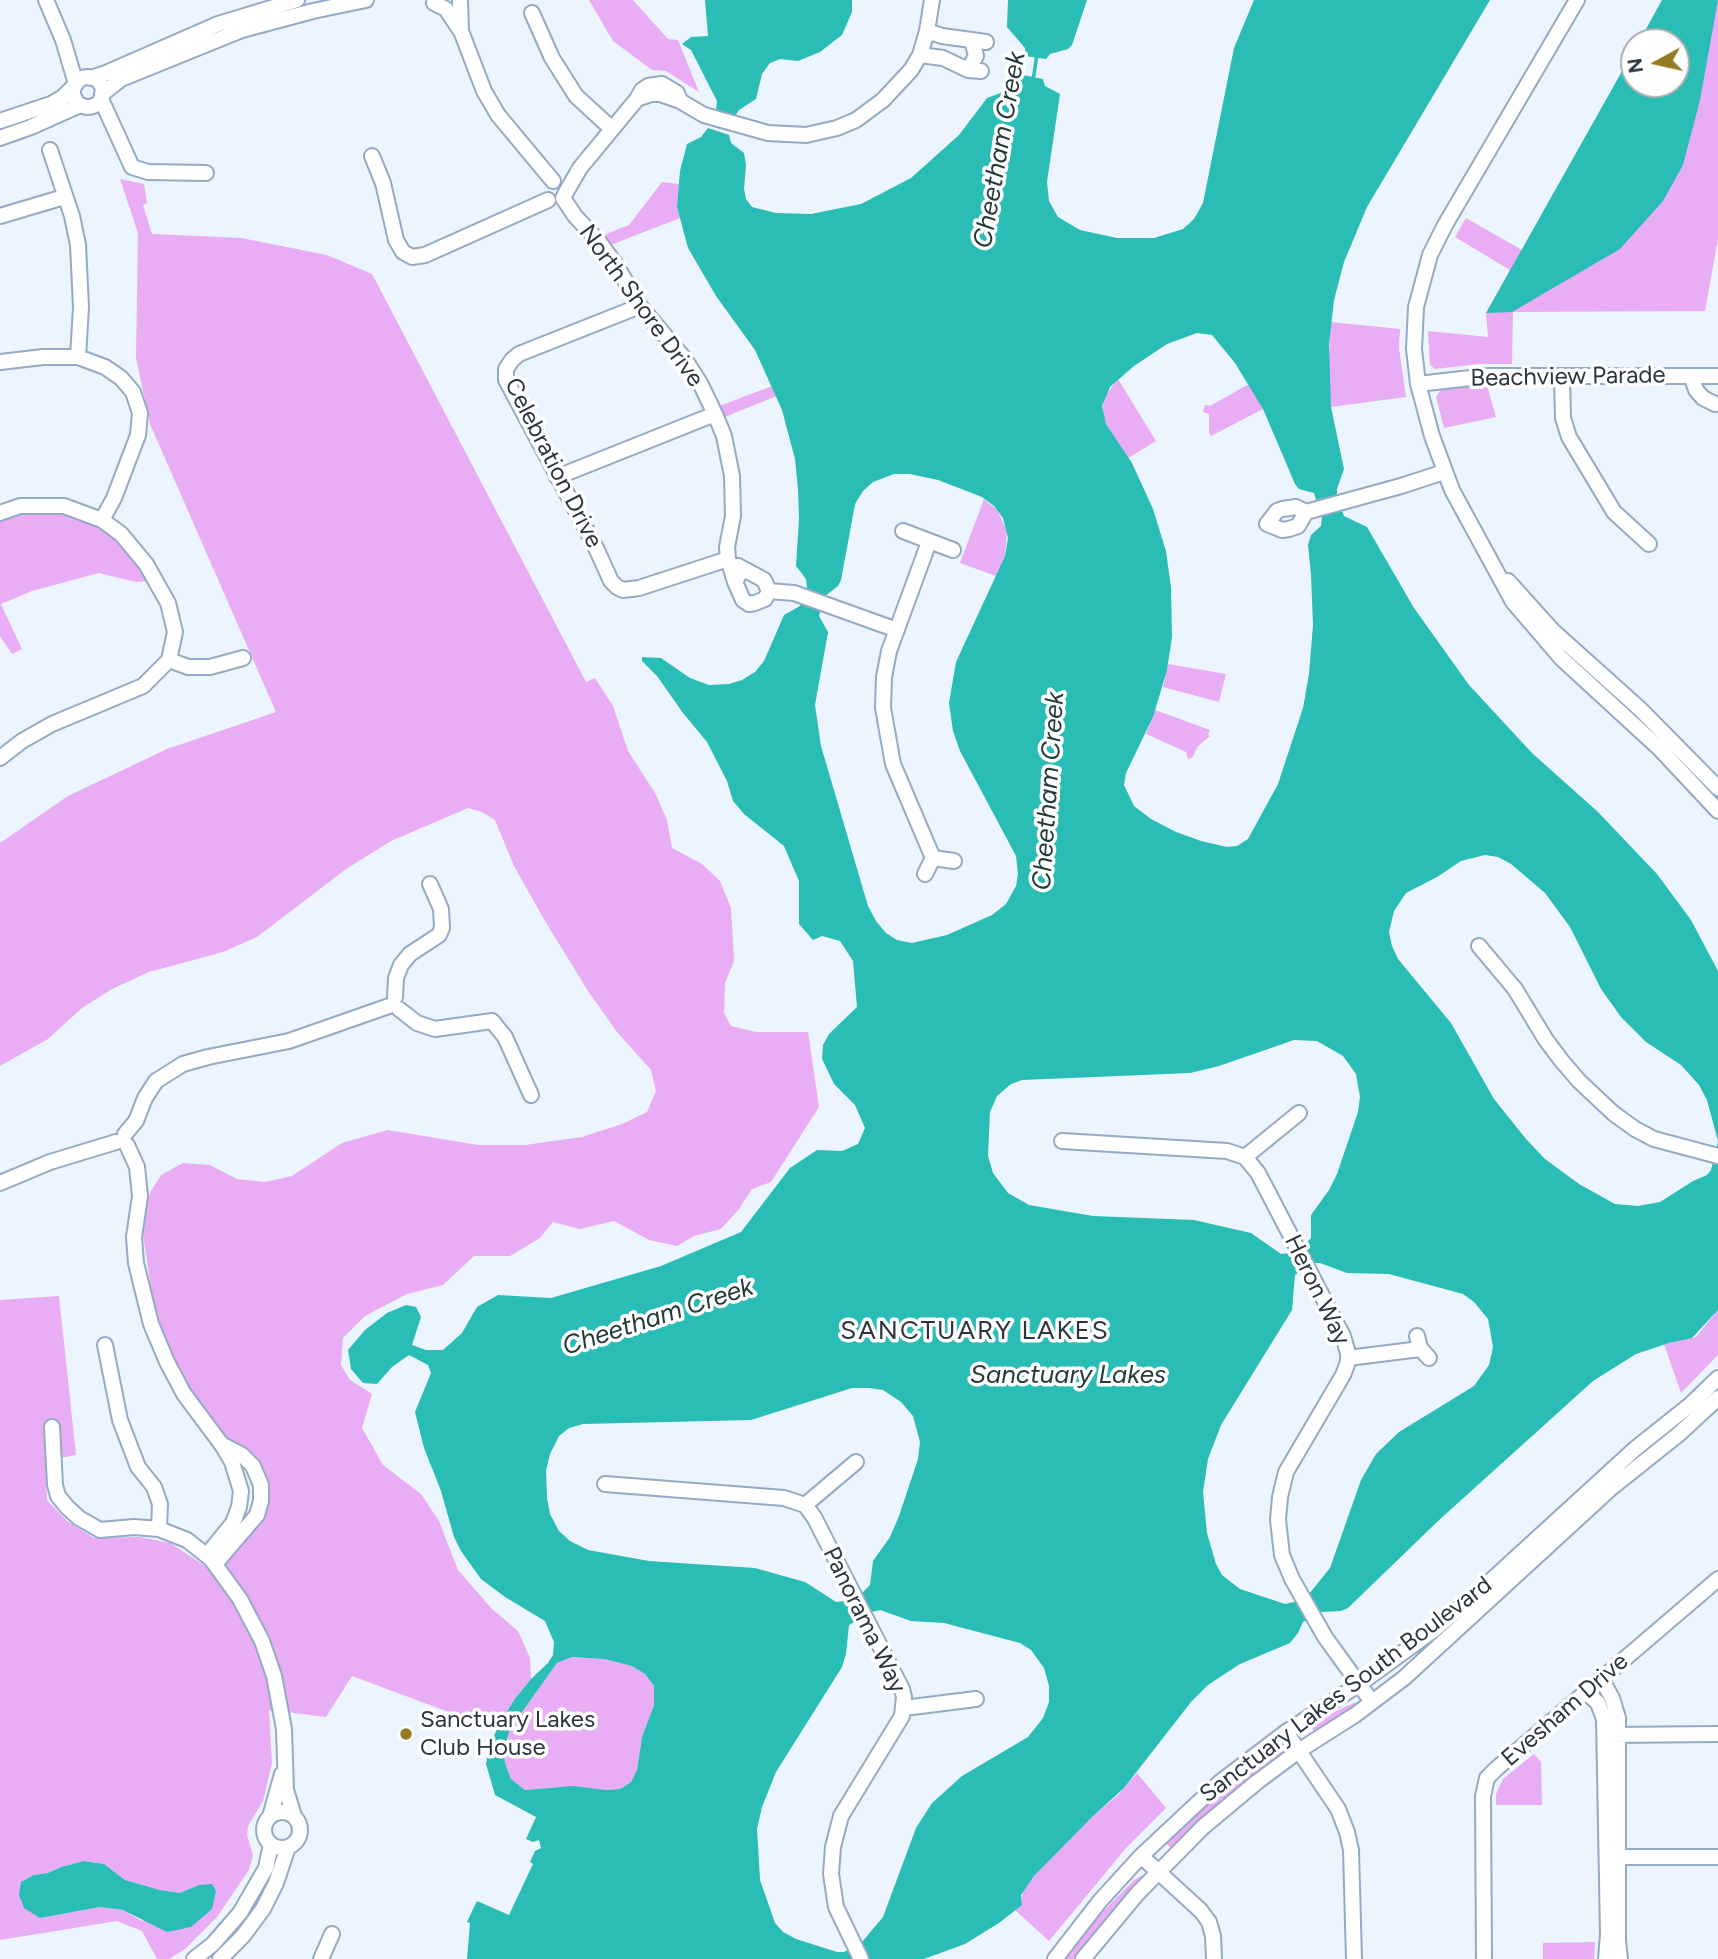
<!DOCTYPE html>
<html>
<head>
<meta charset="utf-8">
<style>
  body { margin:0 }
  #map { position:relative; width:1718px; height:1959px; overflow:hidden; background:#ebf4ff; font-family:Figtree,sans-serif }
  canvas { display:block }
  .north { position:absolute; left:1620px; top:28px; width:70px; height:70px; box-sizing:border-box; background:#fff; border:2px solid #abaeb2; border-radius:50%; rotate:262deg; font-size:19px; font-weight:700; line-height:28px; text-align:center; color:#2c343f }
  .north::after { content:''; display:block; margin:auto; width:24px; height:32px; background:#957a22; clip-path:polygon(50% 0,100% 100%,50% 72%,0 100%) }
</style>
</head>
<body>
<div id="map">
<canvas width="1718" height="1959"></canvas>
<div class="north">N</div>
</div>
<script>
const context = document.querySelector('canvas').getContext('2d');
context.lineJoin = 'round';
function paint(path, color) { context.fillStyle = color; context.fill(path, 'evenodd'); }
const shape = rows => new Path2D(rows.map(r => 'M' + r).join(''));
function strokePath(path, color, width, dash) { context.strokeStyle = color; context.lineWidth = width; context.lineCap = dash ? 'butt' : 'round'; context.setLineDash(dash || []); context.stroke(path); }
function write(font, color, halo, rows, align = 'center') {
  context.font = font + ' Figtree,sans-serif'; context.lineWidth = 7; context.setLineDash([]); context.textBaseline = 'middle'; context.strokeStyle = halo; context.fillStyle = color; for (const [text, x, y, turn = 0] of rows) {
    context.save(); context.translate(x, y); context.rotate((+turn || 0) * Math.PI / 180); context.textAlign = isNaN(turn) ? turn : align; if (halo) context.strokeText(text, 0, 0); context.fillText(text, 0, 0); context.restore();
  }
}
paint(shape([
  [589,0,633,0,668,39,678,40,699,92,666,71,652,70,613,41],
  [1662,0,1718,0,1718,239,1705,311,1513,312,1512,364,1479,364,1435,369,1430,365,1428,331,1488,337,1486,313,1510,270,1455,237,1466,218,1522,250,1634,50,1634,84,1676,84,1676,42,1639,42],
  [120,179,144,184,147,203,143,205,152,234,241,238,327,255,372,274,586,682,595,678,613,706,628,751,655,793,667,820,672,848,702,864,720,881,731,908,734,961,725,983,724,1013,731,1026,756,1032,808,1032,819,1107,771,1182,752,1189,739,1209,721,1229,694,1236,677,1246,649,1240,614,1221,580,1229,553,1222,540,1238,510,1256,474,1256,443,1285,407,1294,365,1316,343,1338,341,1365,350,1380,372,1394,362,1428,383,1465,421,1494,439,1521,458,1570,492,1609,518,1631,530,1658,531,1679,514,1700,498,1727,446,1711,352,1676,326,1717,269,1710,272,1763,263,1801,248,1826,247,1835,253,1855,249,1870,217,1917,185,1949,169,1959,157,1959,142,1931,117,1921,0,1940,0,1300,59,1296,76,1455,45,1461,47,1500,67,1521,94,1538,140,1537,170,1543,210,1569,262,1515,262,1483,217,1432,174,1366,156,1321,143,1235,144,1208,151,1191,161,1175,183,1163,210,1165,237,1179,265,1182,292,1176,342,1143,388,1130,478,1145,525,1145,582,1137,622,1124,647,1112,656,1091,651,1070,617,1032,588,991,545,921,514,866,495,820,482,812,468,808,391,841,346,869,257,937,223,952,149,972,112,989,82,1008,48,1039,0,1066,0,843,68,796,167,749,276,712,150,424,136,358,138,233],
  [84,1861,104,1864,125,1880,160,1890,180,1893,199,1885,142,1921,123,1910,100,1907,40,1918,34,1875,48,1873,61,1867],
  [662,182,679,184,677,207,680,218,608,246,601,236,629,225],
  [1331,322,1400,329,1399,348,1406,397,1331,407,1328,373],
  [1118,379,1156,441,1128,458,1106,424,1102,411,1105,396],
  [1486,382,1496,417,1444,428,1436,397,1442,388],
  [1249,384,1263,409,1211,436,1209,432,1209,414,1203,412,1205,405,1210,406],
  [772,386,777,396,722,418,717,407],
  [984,499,998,511,1007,532,1005,556,996,576,960,563],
  [65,500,104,513,126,530,152,559,164,580,136,582,99,573,32,591,1,604,22,649,12,654,0,636,0,508],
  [1168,664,1226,674,1219,702,1163,687],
  [1155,710,1210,730,1208,735,1210,736,1198,746,1192,758,1188,759,1186,752,1146,734],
  [1718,1310,1718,1355,1681,1393,1664,1344,1696,1337],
  [572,1657,604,1659,632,1666,645,1674,654,1686,654,1705,642,1737,637,1770,631,1782,620,1789,606,1790,558,1787,525,1790,511,1779,505,1763,504,1749,510,1729,557,1663],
  [1356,1702,1350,1711,1315,1734,1310,1723],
  [1281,1751,1287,1751,1172,1849,1164,1841,1208,1801],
  [1534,1754,1541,1762,1542,1805,1496,1805,1496,1794,1503,1779],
  [1137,1773,1166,1808,1127,1847,1049,1941,1015,1910,1021,1905,1023,1889,1050,1858,1092,1817,1118,1795],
  [1147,1873,1077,1959,1062,1959,1084,1931,1134,1880],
  [1595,1942,1594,1959,1543,1959,1543,1943]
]), '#e8adf4');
paint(shape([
  [705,0,852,0,852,12,842,35,820,52,798,61,780,59,770,63,762,74,756,99,739,110,735,116,716,110,717,101,691,50,682,44,691,37,708,36],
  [1008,0,1087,0,1072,45,1068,49,1050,54,1046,59,1025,56,1025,48,1007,27],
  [1254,0,1490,0,1367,207,1344,262,1334,300,1329,345,1331,407,1344,469,1337,489,1337,495,1344,516,1367,527,1414,608,1469,685,1532,753,1598,812,1657,874,1691,920,1718,971,1718,1310,1692,1338,1669,1343,1636,1354,1593,1381,1438,1521,1348,1608,1341,1611,1320,1612,1303,1622,1298,1633,1290,1643,1240,1664,1208,1685,1191,1702,1124,1788,1092,1817,1034,1876,1021,1895,1022,1905,999,1923,965,1944,924,1959,467,1959,470,1923,467,1922,477,1901,509,1915,533,1864,530,1862,535,1851,541,1848,539,1840,533,1842,526,1839,536,1817,495,1795,486,1764,489,1747,498,1727,514,1700,531,1679,548,1663,553,1655,554,1642,545,1621,505,1597,481,1579,461,1551,454,1537,441,1491,424,1448,415,1412,431,1373,428,1365,409,1355,392,1367,377,1384,363,1383,351,1369,348,1350,365,1330,387,1313,406,1305,416,1307,421,1317,412,1345,426,1350,443,1350,462,1333,477,1307,498,1295,551,1298,661,1266,741,1232,790,1168,817,1150,842,1151,858,1144,865,1128,855,1105,834,1084,822,1059,823,1045,829,1034,857,1007,853,961,840,941,822,936,813,940,799,924,799,881,784,846,744,814,733,801,727,781,707,742,683,713,657,676,642,661,642,657,661,658,690,678,709,685,729,684,742,680,755,672,764,661,784,615,800,606,807,587,806,579,796,566,799,519,798,489,795,459,782,410,755,350,716,296,688,248,677,207,680,171,687,144,701,137,708,128,729,135,731,143,744,153,746,165,744,189,746,199,752,207,776,213,811,214,861,204,911,178,959,135,987,98,1017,87,1023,75,1043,79,1045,86,1060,94,1047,182,1049,201,1058,217,1080,230,1117,238,1154,238,1183,229,1194,219,1203,203,1234,48],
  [1197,333,1212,335,1235,363,1263,409,1295,484,1299,489,1314,493,1322,518,1321,526,1311,535,1308,545,1311,574,1313,625,1309,674,1303,708,1278,784,1248,839,1237,846,1227,847,1201,841,1176,832,1151,819,1134,806,1124,785,1126,773,1153,717,1167,670,1172,637,1171,588,1166,551,1153,509,1132,463,1106,424,1102,406,1110,387,1134,366,1167,344],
  [894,474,910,474,938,480,982,497,994,506,1003,518,1008,538,1005,556,956,662,949,703,953,731,960,751,1016,856,1018,874,1016,886,1006,904,992,915,947,935,912,943,897,940,886,933,876,921,868,906,821,746,815,705,828,632,819,616,825,596,838,586,841,580,855,504,863,491,873,482],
  [1485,855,1498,857,1511,864,1545,893,1570,927,1601,989,1621,1017,1646,1042,1681,1065,1699,1085,1707,1100,1718,1141,1711,1170,1707,1175,1693,1181,1660,1202,1638,1206,1615,1204,1579,1184,1545,1159,1526,1139,1494,1099,1451,1023,1398,959,1392,946,1389,932,1394,911,1406,893,1437,877,1461,861],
  [1294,1040,1317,1041,1343,1056,1356,1074,1360,1097,1358,1112,1337,1174,1329,1190,1311,1215,1311,1238,1306,1243,1289,1253,1281,1254,1251,1233,1194,1220,1093,1216,1029,1205,1008,1193,993,1173,988,1156,990,1112,997,1096,1011,1084,1022,1080,1190,1073,1219,1066],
  [1314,1263,1320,1263,1347,1273,1389,1274,1463,1294,1474,1302,1488,1319,1493,1347,1489,1365,1474,1386,1399,1432,1376,1454,1361,1480,1330,1568,1309,1594,1294,1602,1285,1604,1240,1589,1222,1575,1216,1564,1207,1533,1203,1492,1208,1459,1221,1425,1292,1310,1295,1275],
  [852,1388,869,1388,883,1390,901,1402,913,1416,920,1442,918,1459,899,1516,890,1537,873,1561,870,1585,862,1593,845,1601,836,1602,805,1582,755,1568,649,1561,588,1550,570,1541,559,1531,550,1514,547,1498,546,1471,550,1454,559,1436,569,1428,583,1424,751,1420],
  [880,1610,911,1621,944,1623,1020,1643,1031,1650,1044,1668,1049,1686,1049,1702,1043,1718,1028,1737,962,1776,932,1803,916,1828,883,1917,862,1942,844,1952,837,1952,796,1939,783,1932,775,1923,760,1880,757,1829,762,1807,776,1772,842,1667,846,1654,849,1625,872,1612],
  [572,1657,604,1659,632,1666,645,1674,654,1686,654,1705,642,1737,637,1770,631,1782,620,1789,606,1790,573,1786,525,1790,511,1779,505,1763,504,1749,510,1729,557,1663],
  [1662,0,1718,0,1700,100,1683,165,1663,201,1620,249,1512,312,1486,313,1634,50,1634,84,1676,84,1676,42,1639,42],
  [84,1861,104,1864,125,1880,160,1890,180,1893,199,1885,212,1884,216,1891,212,1909,191,1927,167,1932,123,1910,100,1907,40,1918,24,1908,19,1895,21,1882,34,1875,48,1873,61,1867]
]), '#29bdb5');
strokePath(shape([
  [1033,81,1037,54]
]), '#29bdb5', 3.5);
const minor = shape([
  [46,0,63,40,76,84],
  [460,0,461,31,484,91,498,115,553,181],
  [1577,0,1445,225,1430,255,1416,307,1414,349,1418,384,1432,436,1452,490,1513,602,1561,658,1659,748,1718,811],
  [434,3,446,9,460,30],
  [532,13,552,58,576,96,611,128],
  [927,31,942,36,986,42],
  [920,55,943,58,968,70,981,71],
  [968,70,976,56,972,40],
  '73 92a15 15 0 1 1 30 0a15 15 0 1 1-30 0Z',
  [91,78,106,73,218,24,297,0],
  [102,94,121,79,242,30,313,11,366,0],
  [101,99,132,167,148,172,206,173],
  [637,99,651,94,660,94,680,101,704,115,768,133,806,135,837,128,856,120,883,100,911,70,920,55,927,31,932,0],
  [0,121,51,104,63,97,75,85],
  [0,138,31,127,80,105],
  [50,150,72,216,78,245,81,307,78,357],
  [372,156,383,183,396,240,403,252,412,257,425,255,548,200],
  [565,194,580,168,637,99,642,90,648,86,662,84,677,93,680,101],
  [563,198,575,216,600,243,616,265,640,306,684,358,700,383,715,414,724,436,732,476,733,516,727,547,728,559,735,582],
  [0,216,64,197],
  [640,306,519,354,512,360,506,369,506,380,596,548,611,581,617,587,623,590,639,588,728,559],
  [0,362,43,357,78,357,105,367,121,378,133,392,140,413,138,435,114,498,102,520],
  [1562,376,1563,418,1569,437,1614,512,1649,544],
  [1691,376,1696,390,1703,398,1715,404],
  [1418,384,1488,376,1718,376],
  [557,477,715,414],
  [1306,512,1298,526,1289,529,1282,530,1267,524,1277,511,1282,509,1296,507,1306,512,1401,486,1444,472],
  [0,513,20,506,64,506,102,520,121,534,146,564,168,603,175,632,169,660,143,686,52,724,22,741,0,758],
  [903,531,953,550],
  [929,542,889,651,884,677,883,708,893,764,933,858],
  [738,566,764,580,769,591],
  [745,571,740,573,735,582,743,600,749,604,755,603,765,599,769,591],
  [1508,581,1553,631,1640,709,1718,788],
  [769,591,794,593,897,630],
  [169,660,188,667,210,667,243,658],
  [925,874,933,858,954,861],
  [1479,946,1515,989,1546,1040,1561,1060,1579,1081,1613,1113,1635,1129,1654,1139,1718,1156],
  [395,997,396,978,401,965,410,954,439,935,442,928,441,909,430,884],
  [399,1009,417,1023,435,1029,492,1021,505,1037,531,1095],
  [125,1134,136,1121,145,1098,156,1081,183,1064,208,1057,289,1041,389,1006],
  [1062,1141,1227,1151,1245,1157,1258,1173,1343,1336,1348,1353,1348,1362,1343,1375,1286,1472,1280,1497,1278,1520,1282,1555,1292,1579,1325,1637,1372,1702],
  [127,1145,137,1167,140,1196,134,1237,136,1263,151,1324,167,1362,184,1394,222,1445,232,1462,241,1491,239,1507,233,1523,207,1555],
  [1245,1157,1299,1113],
  [0,1183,50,1162,116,1142],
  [1417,1336,1420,1348,1429,1358],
  [105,1345,120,1420,138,1467,154,1487,160,1504,159,1529],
  [1348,1358,1420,1349],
  [52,1427,55,1485,58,1496,67,1507,79,1518,100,1530,134,1527,159,1529,187,1540,211,1559,240,1599,262,1641,274,1676,284,1729,286,1790,294,1816],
  [605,1484,784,1498,805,1505,814,1517,902,1689,904,1697,902,1716,841,1816,833,1847,831,1874,836,1907,861,1959],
  [805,1505,856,1462],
  [215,1564,257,1515,261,1501,261,1485,253,1466,242,1455,223,1445],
  [1601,1678,1612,1698,1618,1718,1618,1941,1620,1959],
  [1586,1692,1598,1703,1604,1719,1608,1934,1606,1959],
  [904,1708,976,1699],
  [1286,1732,1338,1809,1347,1832,1351,1850,1354,1959],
  [1611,1735,1718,1734],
  '264 1830a18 18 0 1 1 36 0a18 18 0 1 1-36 0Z',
  [270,1817,282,1774],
  [1141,1856,1201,1911,1209,1922,1213,1936,1214,1959],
  [1611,1857,1718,1857],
  [194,1959,213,1944,240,1913,266,1868,271,1844],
  [220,1959,243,1936,263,1909,276,1883,288,1847],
  [321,1959,332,1934],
  [1055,1959,1100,1901,1141,1856,1219,1783,1286,1732,1358,1685,1435,1629,1484,1587,1636,1448,1690,1405,1718,1378],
  [1083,1959,1137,1894,1203,1827,1257,1782,1300,1750,1355,1715,1404,1678,1610,1489,1679,1434,1718,1398],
  [1484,1959,1483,1796,1487,1778,1496,1769,1718,1579]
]);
strokePath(minor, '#95aac4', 18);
strokePath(minor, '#fff', 14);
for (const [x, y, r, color] of [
  [406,1734,7,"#957a22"]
]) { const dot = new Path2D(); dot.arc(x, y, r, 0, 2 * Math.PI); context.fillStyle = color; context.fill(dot); strokePath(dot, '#fff', 2.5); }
write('24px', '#2c343f', '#fff', [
  ["North Shore Drive",641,306,54],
  ["Beachview Parade",1568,377,-1],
  ["Celebration Drive",553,463,63],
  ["Heron Way",1317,1290,64],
  ["Panorama Way",864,1620,64],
  ["Sanctuary Lakes South Boulevard",1346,1690,-37],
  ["Evesham Drive",1565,1710,-41]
]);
write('24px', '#2c343f', '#fff', [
  ["Sanctuary Lakes",420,1720],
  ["Club House",420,1748]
], 'left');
write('italic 26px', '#233a38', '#fff', [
  ["Cheetham Creek",1000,150,-80],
  ["Cheetham Creek",1049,791,-86],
  ["Cheetham Creek",658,1317,-18],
  ["Sanctuary Lakes",1068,1375]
]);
context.letterSpacing = '2px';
write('26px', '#2c343f', '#fff', [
  ["SANCTUARY LAKES",975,1331]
]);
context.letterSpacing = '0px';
</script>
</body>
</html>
